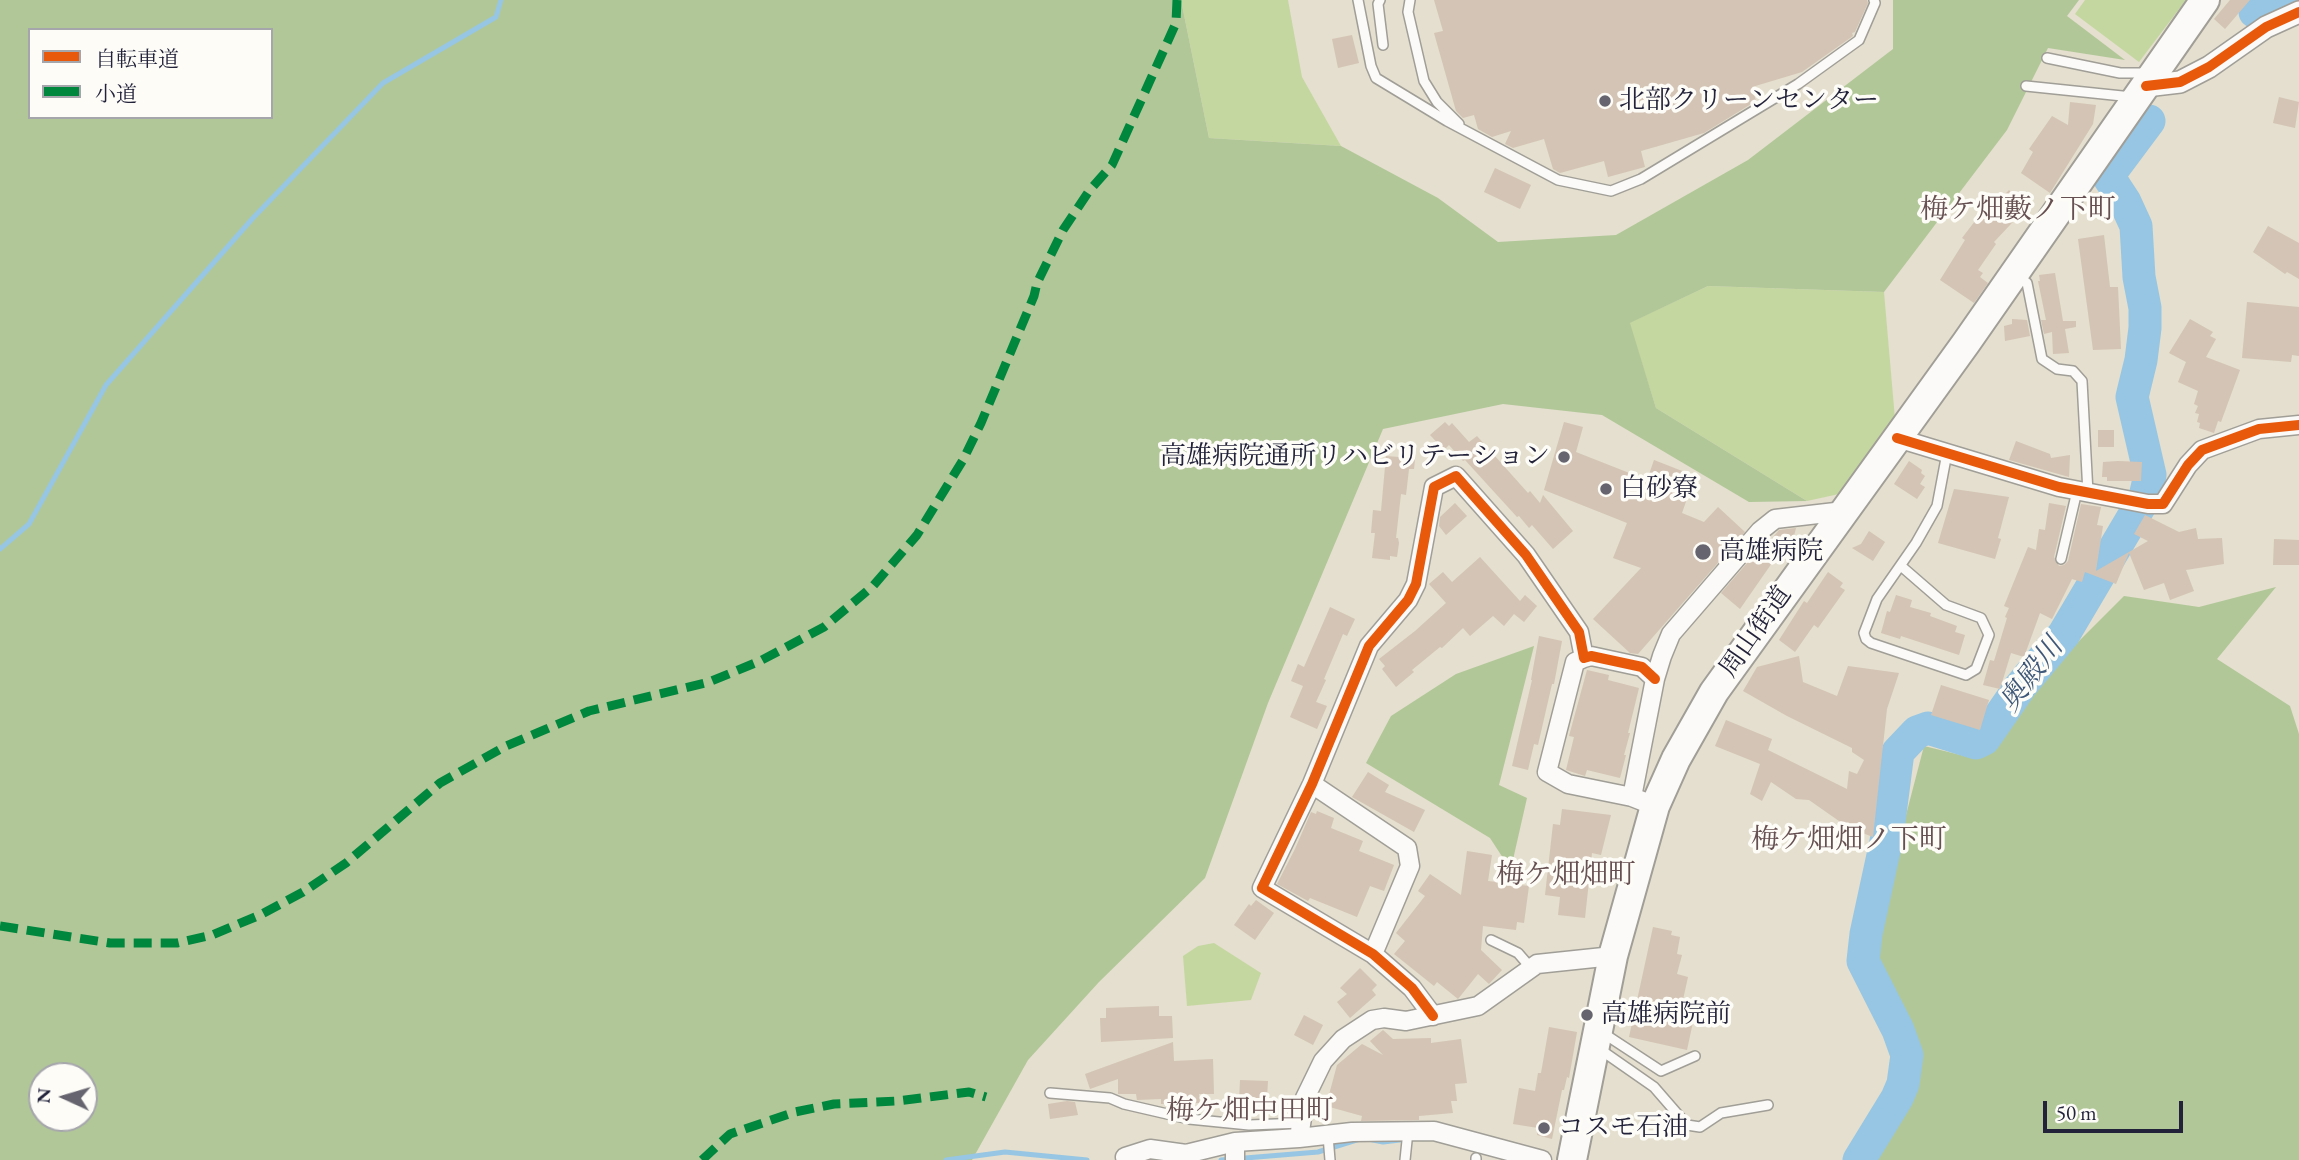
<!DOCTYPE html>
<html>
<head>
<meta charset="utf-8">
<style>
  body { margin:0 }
  #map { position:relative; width:2299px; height:1160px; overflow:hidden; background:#e4dfce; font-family:"EB Garamond","Noto Serif JP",serif }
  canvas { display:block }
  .legend { position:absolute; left:28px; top:28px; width:245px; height:91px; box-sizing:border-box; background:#fdfcf7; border:2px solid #a5a5ac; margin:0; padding:9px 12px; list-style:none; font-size:21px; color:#22223b }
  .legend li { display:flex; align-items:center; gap:14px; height:35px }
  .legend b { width:35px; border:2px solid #a5a5ac }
  .north { position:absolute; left:28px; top:1062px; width:70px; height:70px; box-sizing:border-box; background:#fdfcf7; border:2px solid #a5a5ac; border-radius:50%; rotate:274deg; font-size:19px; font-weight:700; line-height:28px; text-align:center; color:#22223b }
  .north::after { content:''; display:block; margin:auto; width:24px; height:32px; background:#66646e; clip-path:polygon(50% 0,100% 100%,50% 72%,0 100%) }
  .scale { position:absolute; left:2043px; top:1101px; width:140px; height:32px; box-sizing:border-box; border:4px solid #22223b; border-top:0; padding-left:9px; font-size:21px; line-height:24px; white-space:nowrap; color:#22223b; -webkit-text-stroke:5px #fdfcf7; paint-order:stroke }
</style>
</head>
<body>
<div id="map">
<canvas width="2299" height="1160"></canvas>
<ul class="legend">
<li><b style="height:9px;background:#e8590c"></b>自転車道</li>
<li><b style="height:9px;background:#00873e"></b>小道</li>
</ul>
<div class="north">N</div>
<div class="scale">50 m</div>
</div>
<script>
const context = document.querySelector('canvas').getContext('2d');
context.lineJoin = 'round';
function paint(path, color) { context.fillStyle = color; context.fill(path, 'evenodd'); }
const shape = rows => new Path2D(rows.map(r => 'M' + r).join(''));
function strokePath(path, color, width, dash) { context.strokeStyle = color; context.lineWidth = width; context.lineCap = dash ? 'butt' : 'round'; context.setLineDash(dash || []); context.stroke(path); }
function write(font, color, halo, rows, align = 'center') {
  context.font = font + ' "EB Garamond","Noto Serif JP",serif'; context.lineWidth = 7; context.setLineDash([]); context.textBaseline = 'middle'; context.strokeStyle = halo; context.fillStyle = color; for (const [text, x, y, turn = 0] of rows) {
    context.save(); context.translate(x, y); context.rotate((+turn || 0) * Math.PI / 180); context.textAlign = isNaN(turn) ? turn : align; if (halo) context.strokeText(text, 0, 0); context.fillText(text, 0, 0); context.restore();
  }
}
paint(shape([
  [1181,0,1288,0,1302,77,1341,146,1209,138],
  [2085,0,2186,0,2139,62,2075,14],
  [1708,286,1884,292,1895,419,1839,494,1807,501,1656,408,1629,323],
  [1214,943,1261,973,1251,1000,1187,1006,1183,956,1198,946]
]), '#c5d7a0');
paint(shape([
  [0,0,1181,0,1209,138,1341,146,1438,198,1498,242,1616,235,1748,160,1893,49,1893,0,2079,0,2067,16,2125,60,2048,48,2007,130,1884,292,1708,286,1630,323,1656,408,1807,501,1749,502,1602,415,1503,404,1383,429,1268,703,1205,878,1099,982,1028,1060,972,1160,0,1160],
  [30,30,271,30,271,117,30,117],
  [42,1076,84,1076,84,1118,42,1118],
  [2276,587,2217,659,2290,706,2299,734,2299,1160,1856,1160,1904,1101,1905,1061,1874,983,1875,934,1924,746,1977,759,2048,672,2124,596,2199,607],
  [1534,646,1499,785,1527,798,1512,864,1505,861,1490,838,1366,763,1391,716,1456,674]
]), '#b1c798');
strokePath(shape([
  [0,549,29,524,106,385,253,218,383,83,496,17,501,0],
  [946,1160,1005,1152,1087,1160],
  [1221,1160,1318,1152,1363,1138,1383,1142,1408,1139]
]), '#96c6e3', 5);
strokePath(shape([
  [2255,12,2281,0],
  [1859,1160,1897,1098,1903,1084,1907,1055,1898,1030,1863,961,1866,934,1887,837,1898,752,1917,732,1928,728,1976,743,1984,739,2020,687,2064,634,2145,497,2150,475,2132,397,2141,360,2145,328,2145,308,2139,277,2136,226,2125,202,2108,176,2149,121]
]), '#96c6e3', 33);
paint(shape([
  [1434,0,1867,0,1868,3,1855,32,1852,33,1853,36,1802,72,1752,87,1756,101,1704,133,1641,151,1645,167,1608,177,1604,161,1560,173,1553,169,1544,139,1513,148,1505,144,1511,131,1492,137,1478,129,1474,115,1463,118,1456,111,1434,33,1443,31],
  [2230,0,2250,0,2225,29,2214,19],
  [1352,35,1359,63,1338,68,1332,39],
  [2279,97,2299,102,2295,128,2273,123],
  [2070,102,2096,105,2093,124,2050,193,2021,173,2033,152,2029,149,2052,116,2068,125],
  [1495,168,1531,185,1520,209,1484,192],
  [2009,190,2026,208,1994,242,1996,244,1978,270,1983,273,1980,277,1988,283,1974,303,1940,280,1965,240,1962,238,1975,221,1977,223],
  [2268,226,2299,243,2299,279,2287,272,2285,274,2253,252],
  [2104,235,2110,287,2118,287,2121,349,2093,350,2078,239],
  [2055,273,2063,321,2076,321,2076,327,2065,329,2069,353,2053,354,2052,332,2044,334,2041,320,2046,320,2038,281,2040,281,2039,275],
  [2247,302,2299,307,2299,356,2292,355,2291,362,2242,358],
  [2012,319,2027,320,2030,336,2005,341,2004,326,2012,324],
  [2190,319,2213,332,2210,336,2216,339,2206,357,2240,370,2221,422,2218,421,2214,433,2199,428,2200,423,2197,422,2199,414,2195,413,2198,406,2194,404,2198,391,2178,382,2186,362,2169,353],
  [1445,422,1449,426,1452,423,1469,442,1477,436,1528,493,1530,491,1540,503,1543,495,1573,531,1553,549,1532,525,1529,528,1519,516,1517,517,1465,460,1463,461,1449,445,1444,450,1430,435],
  [1564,422,1583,427,1576,452,1647,480,1654,460,1695,476,1682,513,1704,522,1718,507,1745,532,1638,654,1630,653,1593,619,1641,568,1613,558,1627,523,1544,490],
  [2098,430,2114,430,2114,447,2098,447],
  [2016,441,2050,454,2051,458,2070,455,2069,477,2009,460],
  [1400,449,1416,451,1414,469,1409,469,1406,495,1401,494,1396,538,1398,538,1399,543,1397,557,1390,556,1390,560,1372,558,1375,533,1371,533,1373,510,1381,511,1386,456,1399,457],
  [1909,461,1922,470,1921,473,1925,476,1920,484,1925,487,1917,499,1894,484],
  [2118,461,2142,462,2141,481,2107,481,2107,477,2102,477,2103,462],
  [1954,489,2009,497,1998,538,2001,539,1995,559,1938,543],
  [1455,503,1467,516,1446,535,1439,526,1440,517],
  [2049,503,2066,506,2054,557,2059,566,2064,565,2068,561,2081,504,2101,507,2097,525,2103,526,2096,571,2148,541,2134,534,2145,515,2179,532,2196,528,2198,539,2222,538,2224,564,2186,570,2194,591,2170,600,2164,583,2144,590,2129,553,2116,584,2085,572,2082,582,2072,579,2052,619,2040,613,2024,657,2011,653,2000,689,1983,685,1990,660,1994,661,2007,618,2005,617,2009,608,2004,606,2028,547,2036,550,2039,529,2045,530],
  [1796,528,1792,544,1785,553,1781,550,1740,609,1721,593,1761,547,1763,549,1779,530],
  [1869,531,1885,542,1873,561,1852,548,1861,544],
  [2274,539,2299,540,2299,565,2273,565],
  [1480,557,1520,601,1525,595,1537,606,1524,622,1514,614,1504,626,1493,616,1470,636,1463,628,1442,648,1440,647,1412,670,1414,672,1396,687,1382,669,1385,666,1379,659,1415,631,1446,603,1429,584,1443,572,1452,582],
  [1828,572,1843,583,1840,587,1845,590,1818,628,1814,625,1795,652,1779,640,1804,601,1807,603],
  [1896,595,1912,600,1910,607,1931,613,1930,616,1957,626,1955,632,1965,635,1959,655,1901,636,1900,639,1881,633,1887,611,1890,612],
  [1330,607,1355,619,1347,636,1343,634,1324,679,1326,680,1316,702,1327,706,1317,729,1290,717,1303,686,1291,681,1298,664,1304,667],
  [1539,636,1562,641,1554,684,1552,684,1538,745,1534,744,1528,770,1512,766,1532,680,1531,680],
  [1799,656,1803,682,1837,696,1848,666,1899,673,1887,709,1873,837,1839,824,1839,821,1809,800,1796,799,1771,782,1762,801,1750,794,1760,764,1715,746,1726,720,1772,739,1768,750,1847,789,1849,771,1857,774,1864,760,1852,752,1852,748,1787,716,1743,691,1757,667],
  [1587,670,1609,675,1608,680,1639,688,1628,733,1630,733,1624,755,1626,755,1620,778,1587,770,1585,776,1566,770,1574,737,1569,736],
  [1941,685,1989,700,1980,730,1931,715],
  [1368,772,1389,785,1385,792,1425,810,1414,832,1352,797],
  [1562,809,1611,815,1601,855,1592,853,1585,918,1558,915,1560,897,1545,895,1553,824,1560,825],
  [1317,811,1334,818,1331,828,1363,841,1359,851,1394,865,1384,891,1370,886,1357,917,1310,898,1308,901,1277,884,1295,849,1311,812,1316,814],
  [1467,851,1492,855,1488,881,1529,886,1524,923,1517,922,1516,930,1483,926,1481,950,1502,970,1489,984,1478,974,1458,999,1437,982,1434,986,1394,954,1405,941,1396,933,1425,896,1418,891,1430,874,1461,895],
  [1256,900,1274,913,1255,940,1234,925,1249,904,1251,906],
  [1653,927,1672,931,1671,935,1680,937,1677,954,1682,955,1677,974,1688,977,1682,1004,1696,1008,1687,1050,1629,1037],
  [1360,968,1377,985,1372,990,1376,995,1350,1018,1337,1002,1347,994,1340,988],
  [1159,1006,1159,1016,1172,1016,1173,1038,1101,1042,1100,1018,1106,1018,1106,1008],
  [1304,1015,1323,1025,1313,1045,1294,1035],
  [1549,1027,1577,1032,1569,1078,1567,1077,1564,1090,1562,1090,1552,1139,1537,1135,1538,1128,1513,1124,1519,1088,1535,1091,1538,1073,1541,1073],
  [1383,1030,1393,1039,1431,1038,1431,1043,1461,1039,1467,1083,1455,1084,1457,1101,1451,1101,1453,1113,1419,1116,1419,1120,1361,1121,1362,1116,1326,1106,1337,1065,1362,1044,1383,1055,1370,1041],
  [1173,1042,1174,1061,1213,1059,1214,1094,1199,1094,1200,1103,1161,1104,1161,1099,1137,1100,1136,1094,1118,1094,1118,1079,1090,1089,1085,1074],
  [1240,1080,1268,1081,1267,1098,1264,1097,1264,1101,1259,1101,1259,1104,1239,1102],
  [1067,1101,1075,1102,1078,1115,1050,1119,1048,1104]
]), '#d4c4b5');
const service = shape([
  [1358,0,1371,66,1376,78,1447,121,1558,180,1611,191,1641,179,1798,84,1859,40,1875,3,1874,0],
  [1380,0,1378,4,1383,45],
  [1410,0,1408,12,1424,81,1437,102,1459,124],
  [2047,58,2120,73,2149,73],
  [2026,86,2132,97],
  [2017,275,2027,283,2042,359,2057,369,2073,371,2082,381,2088,493],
  [2061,559,2077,491],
  [1901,566,1946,605,1981,618,1989,635,1976,669,1966,675,1871,643,1866,639,1864,633,1877,599,1916,543,1937,506,1947,453],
  [1491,940,1518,953,1531,968],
  [1603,1033,1661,1071,1695,1056],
  [1598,1048,1654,1087,1687,1125,1700,1127,1721,1113,1768,1105],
  [1050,1093,1110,1098,1124,1104,1189,1119,1249,1125,1302,1123],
  [1328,1136,1330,1160],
  [1405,1160,1408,1131],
  [1476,1160,1476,1158]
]);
const minor = shape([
  [1897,438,2059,487,2148,504,2163,504,2188,465,2202,450,2259,429,2299,425],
  [1584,658,1575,662,1547,772,1568,784,1632,797],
  [1312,784,1407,848,1410,866,1373,954],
  [1655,806,1632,797,1655,679,1662,656,1671,634,1760,531,1775,519,1844,511],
  [1433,1016,1412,988,1373,954,1262,888,1312,784,1369,646,1408,600,1416,584,1434,487,1456,476,1526,555,1579,632,1584,658,1591,656,1642,667,1655,679],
  [1299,1138,1352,1132,1434,1131,1542,1160],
  [1125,1157,1150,1149,1186,1154,1235,1142,1299,1138,1305,1098,1323,1061,1343,1039,1372,1020,1384,1018,1406,1021,1478,1006,1537,964,1613,956],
  [1235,1160,1235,1142]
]);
const tertiary = shape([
  [2146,86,2180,82,2209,67,2266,27,2299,12]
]);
const trunk = shape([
  [1572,1160,1613,956,1655,806,1676,759,1714,692,1966,343,2205,0]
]);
strokePath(service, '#a09e97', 12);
strokePath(minor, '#a09e97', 21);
strokePath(tertiary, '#a09e97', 24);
strokePath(trunk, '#a09e97', 32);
strokePath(service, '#fbfaf8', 9);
strokePath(minor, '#fbfaf8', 18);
strokePath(tertiary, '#fbfaf8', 21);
strokePath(trunk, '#fbfaf8', 28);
strokePath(shape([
  [0,926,110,943,177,943,212,935,260,915,303,892,346,863,440,783,506,746,589,711,709,682,760,661,824,627,873,586,917,535,963,460,981,423,1034,296,1037,283,1063,230,1089,191,1112,165,1176,23,1177,0],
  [702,1160,730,1134,795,1112,834,1104,897,1101,969,1092,986,1097]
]), '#00873e', 9, [18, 9]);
strokePath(shape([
  [2146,86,2180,82,2209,67,2266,27,2299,12],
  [1897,438,2059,487,2148,504,2163,504,2188,465,2202,450,2259,429,2299,425],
  [1433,1016,1412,988,1373,954,1262,888,1312,784,1369,646,1408,600,1416,584,1434,487,1456,476,1526,555,1579,632,1584,658,1591,656,1642,667,1655,679]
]), '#e8590c', 10);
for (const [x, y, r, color] of [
  [1605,101,7,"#66646e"],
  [1564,457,7,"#66646e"],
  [1606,489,7,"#66646e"],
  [1703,552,9,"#66646e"],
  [1587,1015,7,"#66646e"],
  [1544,1128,7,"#66646e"]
]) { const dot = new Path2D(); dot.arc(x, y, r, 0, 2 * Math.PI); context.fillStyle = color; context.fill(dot); strokePath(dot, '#fdfcf7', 2.5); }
write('26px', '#22223b', '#fdfcf7', [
  ["北部クリーンセンター",1619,101],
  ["高雄病院通所リハビリテーション",1550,457,"right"],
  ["白砂寮",1620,489],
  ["高雄病院",1719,552],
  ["高雄病院前",1601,1015],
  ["コスモ石油",1558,1128]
], 'left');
write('26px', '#22223b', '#fdfcf7', [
  ["周山街道",1756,632,-55]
]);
write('28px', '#675052', '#fdfcf7', [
  ["梅ケ畑藪ノ下町",2018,210],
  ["梅ケ畑畑ノ下町",1849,840],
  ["梅ケ畑畑町",1566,875],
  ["梅ケ畑中田町",1250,1111]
]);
write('italic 28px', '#3f5879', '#fdfcf7', [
  ["奥殿川",2032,675,-53]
]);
</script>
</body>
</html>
